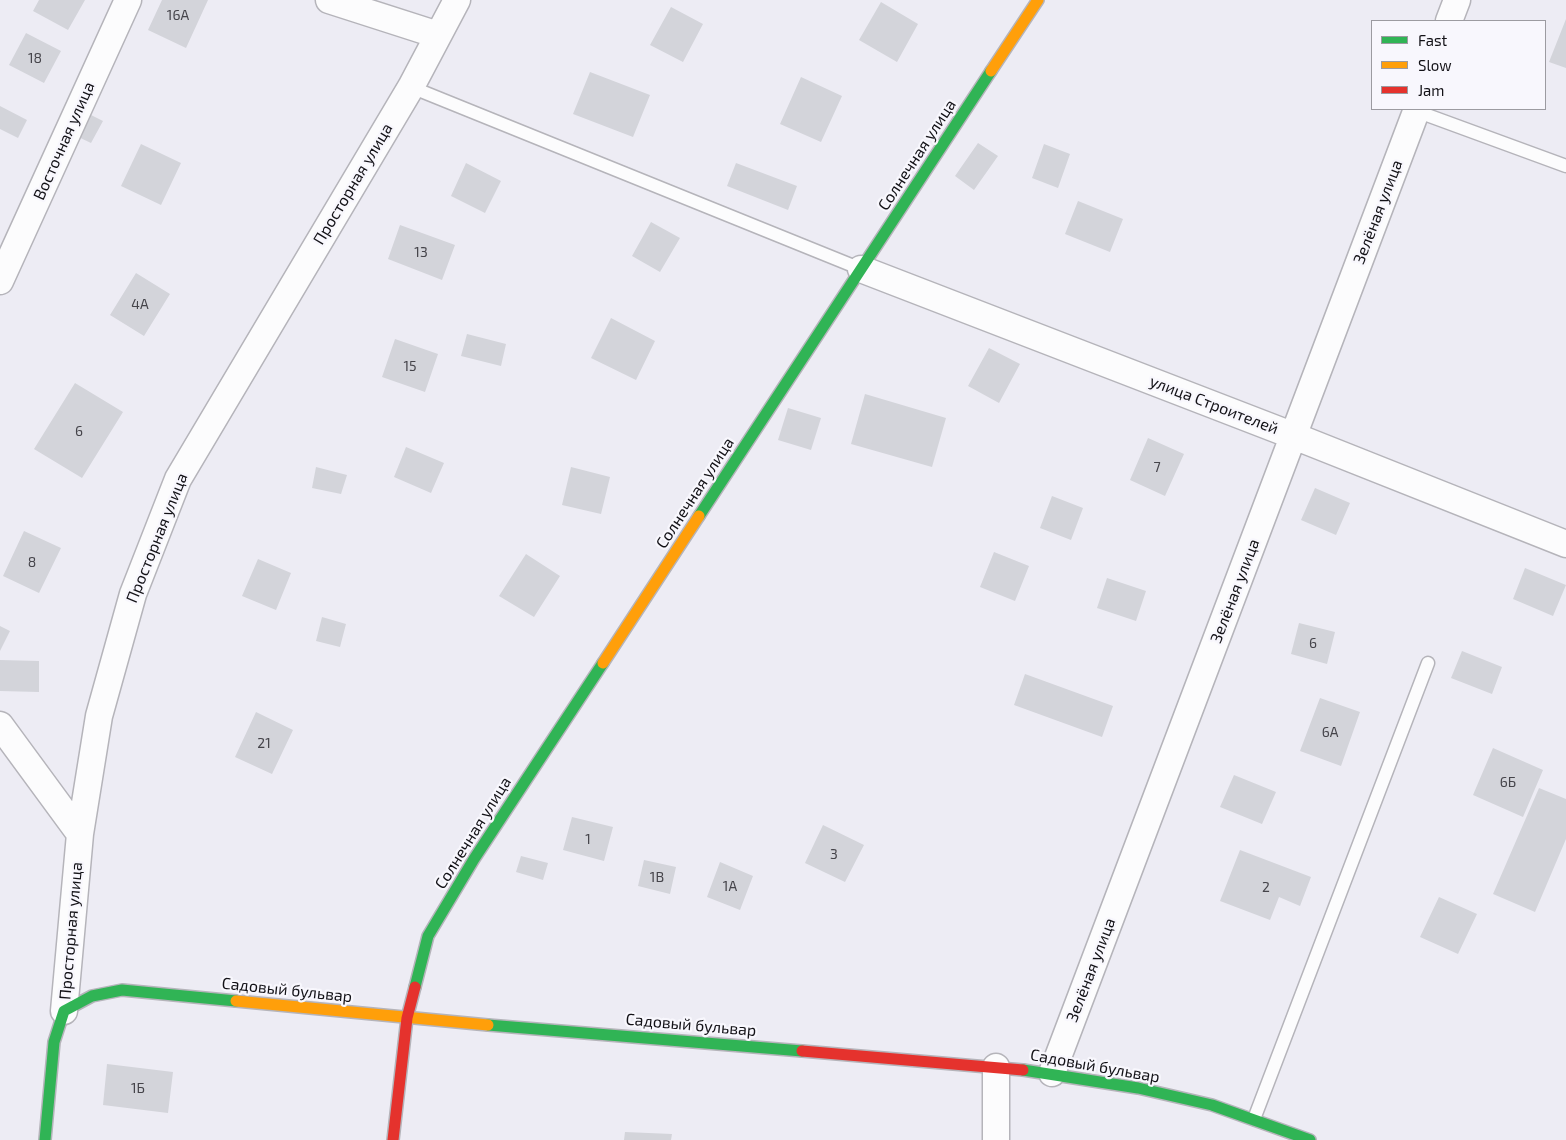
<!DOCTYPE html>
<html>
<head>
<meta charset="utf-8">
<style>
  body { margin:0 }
  #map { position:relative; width:1566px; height:1140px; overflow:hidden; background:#edecf4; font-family:"Exo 2",sans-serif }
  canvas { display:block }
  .legend { position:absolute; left:1371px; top:20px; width:175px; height:90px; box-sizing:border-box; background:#f8f7fd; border:1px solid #9c9ba1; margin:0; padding:6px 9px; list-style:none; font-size:15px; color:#131217 }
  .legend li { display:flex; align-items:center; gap:10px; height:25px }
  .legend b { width:25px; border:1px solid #9c9ba1 }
</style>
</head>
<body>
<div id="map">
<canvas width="1566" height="1140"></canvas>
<ul class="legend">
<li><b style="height:6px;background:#30b455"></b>Fast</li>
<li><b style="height:6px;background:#ff9f0a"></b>Slow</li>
<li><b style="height:6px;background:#e5322d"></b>Jam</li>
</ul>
</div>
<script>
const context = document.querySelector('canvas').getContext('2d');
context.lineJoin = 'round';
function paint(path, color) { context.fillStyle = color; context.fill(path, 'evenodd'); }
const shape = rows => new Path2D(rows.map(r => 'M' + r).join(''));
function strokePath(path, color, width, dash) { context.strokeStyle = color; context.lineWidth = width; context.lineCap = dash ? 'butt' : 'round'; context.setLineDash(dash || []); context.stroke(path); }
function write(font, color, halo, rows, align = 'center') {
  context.font = font + ' "Exo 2",sans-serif'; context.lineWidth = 4.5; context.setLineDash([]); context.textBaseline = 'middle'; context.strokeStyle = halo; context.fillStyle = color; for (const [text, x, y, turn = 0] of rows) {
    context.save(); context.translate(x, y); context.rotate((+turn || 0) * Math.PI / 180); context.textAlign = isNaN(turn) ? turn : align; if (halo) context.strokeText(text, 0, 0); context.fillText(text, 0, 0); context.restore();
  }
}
paint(shape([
  [39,0,85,0,68,30,33,11],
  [162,0,208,0,186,48,148,30],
  [881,2,918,24,897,62,859,40],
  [671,7,703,24,683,62,650,45],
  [1566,19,1566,68,1549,62],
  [26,33,61,51,44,83,9,65],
  [590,72,650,95,633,137,573,114],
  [801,77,842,96,821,142,780,124],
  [0,106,27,120,18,138,0,129],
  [83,111,103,121,91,143,72,134],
  [978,143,998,156,974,190,955,176],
  [141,144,181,163,161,205,121,186],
  [1044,144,1070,154,1058,188,1032,178],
  [466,163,501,181,485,213,451,196],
  [736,163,797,186,788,210,727,186],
  [1078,201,1123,219,1110,252,1065,234],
  [651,222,680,238,660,272,632,256],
  [400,225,455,245,442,280,388,259],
  [136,273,170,294,144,336,110,315],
  [611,318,655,341,636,380,591,358],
  [467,334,506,344,501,366,461,356],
  [395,339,438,354,425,392,382,377],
  [989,348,1020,364,999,403,968,386],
  [75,383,123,412,82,478,34,449],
  [865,394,946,418,932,467,851,444],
  [788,408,821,418,811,450,778,440],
  [1148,438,1184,454,1165,496,1130,480],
  [406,447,444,463,431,493,394,477],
  [316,467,347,475,341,494,312,488],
  [571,467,610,477,601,514,562,505],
  [1315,488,1350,503,1336,535,1301,520],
  [1052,496,1083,508,1071,540,1040,528],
  [24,531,61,548,39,593,3,576],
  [994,552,1029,566,1015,601,980,587],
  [526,554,560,576,534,617,499,596],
  [258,559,291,573,276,610,242,596],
  [1525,568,1566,585,1553,616,1513,599],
  [1107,578,1146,591,1136,621,1097,608],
  [322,617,346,624,340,647,316,641],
  [1299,623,1335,632,1327,664,1291,654],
  [0,626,10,631,0,651],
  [1462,651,1502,667,1492,694,1451,678],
  [0,660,39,661,39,692,0,691],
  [1025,674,1113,706,1102,737,1014,705],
  [1320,698,1360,712,1341,766,1300,751],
  [256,712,293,730,272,774,235,757],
  [1493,748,1543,770,1523,817,1473,795],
  [1234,775,1276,792,1262,824,1220,807],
  [1539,788,1566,799,1566,839,1535,912,1493,894],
  [572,817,613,827,604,861,563,850],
  [823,825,864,845,845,882,805,863],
  [1240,850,1311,877,1300,906,1279,897,1270,920,1220,901],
  [521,856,548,863,543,880,516,872],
  [644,860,676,867,670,894,638,886],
  [720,862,753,876,740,910,707,897],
  [1439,897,1477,914,1458,954,1420,937],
  [107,1064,173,1072,168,1113,103,1105],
  [625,1132,672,1134,671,1140,624,1140]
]), '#d3d4da');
const lane = shape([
  [411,87,861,269],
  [1416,111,1566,166],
  [1254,1119,1428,663]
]);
const street = shape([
  [329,0,438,35],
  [1449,21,1457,0],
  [861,269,1294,436,1566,544],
  [0,281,128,0],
  [0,725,80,834],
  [64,1011,80,834,99,716,133,594,178,479,411,87,457,0],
  [1052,1073,1417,109],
  [996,1140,996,1067]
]);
const fast = shape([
  [699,516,991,71],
  [415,987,428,936,474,859,603,663],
  [488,1025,802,1051],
  [1023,1070,1138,1088,1212,1105,1310,1140],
  [45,1140,54,1042,64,1011,92,996,122,990,236,1001]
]);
const slow = shape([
  [991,71,1038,0],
  [603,663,699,516],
  [236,1001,488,1025]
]);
const jam = shape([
  [802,1051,1023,1070],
  [393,1140,407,1018,415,987]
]);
strokePath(lane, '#b5b4ba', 15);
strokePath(street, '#b5b4ba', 29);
strokePath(fast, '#b5b4ba', 14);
strokePath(slow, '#b5b4ba', 14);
strokePath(jam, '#b5b4ba', 14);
strokePath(lane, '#fcfcfd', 12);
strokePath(street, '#fcfcfd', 26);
strokePath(fast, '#30b455', 11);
strokePath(slow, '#ff9f0a', 11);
strokePath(jam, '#e5322d', 11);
write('14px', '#45444a', null, [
  ["16А",178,15],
  ["18",35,58],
  ["13",421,252],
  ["4А",140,304],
  ["15",410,366],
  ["6",79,431],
  ["7",1157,467],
  ["8",32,562],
  ["6",1313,643],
  ["6А",1330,732],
  ["21",264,743],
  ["6Б",1508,782],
  ["1",588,839],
  ["3",834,854],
  ["1В",657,877],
  ["1А",730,886],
  ["2",1266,887],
  ["1Б",138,1088]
]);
write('16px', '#131217', '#f8f7fd', [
  ["Восточная улица",64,141,-66],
  ["Солнечная улица",917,155,-57],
  ["Просторная улица",353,184,-59],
  ["Зелёная улица",1378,212,-69],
  ["улица Строителей",1214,405,21],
  ["Солнечная улица",695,493,-57],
  ["Просторная улица",157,538,-68],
  ["Зелёная улица",1235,591,-69],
  ["Солнечная улица",473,833,-58],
  ["Просторная улица",71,931,-85],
  ["Зелёная улица",1091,970,-69],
  ["Садовый бульвар",287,990,6],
  ["Садовый бульвар",691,1025,5],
  ["Садовый бульвар",1095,1066,10]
]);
</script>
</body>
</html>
